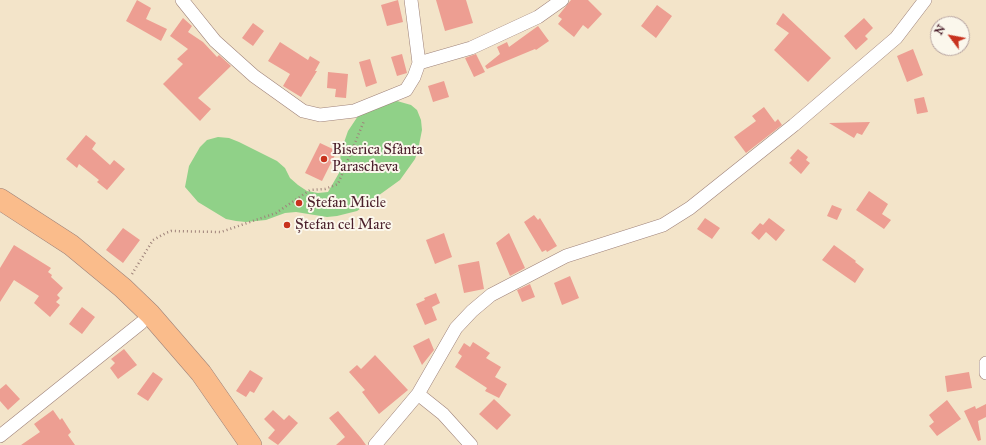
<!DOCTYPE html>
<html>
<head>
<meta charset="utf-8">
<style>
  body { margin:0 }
  #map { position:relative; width:986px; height:445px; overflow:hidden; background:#f3e4c9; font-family:"IM FELL Great Primer",serif }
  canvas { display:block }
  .north { position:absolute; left:930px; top:16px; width:40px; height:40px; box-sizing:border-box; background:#fbf7ec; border:1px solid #b4a19f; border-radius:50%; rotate:302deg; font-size:11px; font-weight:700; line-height:16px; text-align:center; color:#4a1f2b }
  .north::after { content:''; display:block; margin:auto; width:14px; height:18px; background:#c8321e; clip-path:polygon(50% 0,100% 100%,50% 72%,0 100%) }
</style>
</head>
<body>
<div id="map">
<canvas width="986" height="445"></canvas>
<div class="north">N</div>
</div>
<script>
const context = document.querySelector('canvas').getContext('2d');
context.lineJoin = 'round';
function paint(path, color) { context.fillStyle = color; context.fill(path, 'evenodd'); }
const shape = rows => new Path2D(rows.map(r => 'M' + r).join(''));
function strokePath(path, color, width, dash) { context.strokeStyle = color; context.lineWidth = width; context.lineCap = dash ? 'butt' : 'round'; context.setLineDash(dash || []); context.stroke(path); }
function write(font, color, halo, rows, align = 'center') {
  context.font = font + ' "IM FELL Great Primer",serif'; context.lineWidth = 4; context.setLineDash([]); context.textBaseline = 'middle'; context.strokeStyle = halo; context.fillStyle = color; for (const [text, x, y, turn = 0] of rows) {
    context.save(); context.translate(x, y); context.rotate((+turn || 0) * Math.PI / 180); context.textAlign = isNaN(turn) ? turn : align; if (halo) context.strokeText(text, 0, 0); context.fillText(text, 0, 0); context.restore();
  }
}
paint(shape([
  [397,101,411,105,417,110,421,120,422,130,418,150,415,159,400,180,357,211,337,216,327,217,296,212,285,213,266,220,246,222,236,221,226,219,198,202,185,187,189,166,200,147,207,140,218,137,229,138,239,142,277,161,285,168,290,178,298,185,307,191,318,193,328,192,339,173,341,151,348,131,358,116,388,103]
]), '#90d188');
paint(shape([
  [137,0,151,8,146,19,167,29,161,41,126,21],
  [398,0,403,22,387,26,381,5],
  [436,0,466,0,473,23,445,31],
  [571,0,588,0,602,14,588,29,583,25,574,37,558,24,562,19,558,16],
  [657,5,672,16,656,38,641,26],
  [783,13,831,58,808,82,774,50,789,33,776,24],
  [183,18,192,26,188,32,203,42,217,57,219,55,231,66,198,98,211,109,200,121,163,84,183,64,177,59,188,49,170,36],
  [864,18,873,28,865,36,868,39,856,50,844,36],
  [253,23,264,31,253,46,242,38],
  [538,26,549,41,536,50,535,49,487,69,485,66,500,54,497,47,507,42,509,47],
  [280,42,308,60,310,56,320,62,315,71,317,71,301,97,283,86,290,74,268,61],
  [913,49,923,75,907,82,897,56],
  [402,54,407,73,397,76,391,57],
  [476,54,485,72,474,77,465,58],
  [370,59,377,83,366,87,359,62],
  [328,72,348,74,346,98,335,97,336,89,327,88],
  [444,81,449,97,433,102,428,86],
  [924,97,928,112,917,114,914,99],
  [764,107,775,122,778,119,782,125,746,153,734,137,756,121,752,116],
  [870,122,862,135,857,133,854,138,829,123],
  [86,135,96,143,92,149,110,165,114,160,125,169,107,190,97,182,99,180,79,164,77,168,66,159],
  [320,143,337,151,322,181,305,173],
  [798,149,808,157,806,160,810,163,801,174,789,163,792,160,790,158],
  [869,191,888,204,882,214,891,220,884,229,856,210],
  [832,205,842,209,837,220,827,216],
  [534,215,538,220,540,218,557,246,547,252,546,250,542,252,524,222],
  [705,218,720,228,712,239,697,229],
  [769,218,785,230,776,241,766,232,759,240,751,233,760,223,763,225],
  [123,228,140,240,123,263,106,250],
  [444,233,452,257,435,264,426,240],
  [509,233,525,268,510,276,496,243],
  [14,245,51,268,48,272,52,275,51,277,63,288,57,295,60,298,56,302,60,305,50,317,34,303,39,296,14,280,0,302,0,268],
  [834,245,856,261,855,262,864,269,855,283,822,260],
  [479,261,484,289,464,293,458,265],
  [570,276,579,298,562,305,554,283],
  [530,284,535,297,522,302,517,290],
  [436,293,440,303,432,307,437,320,425,325,416,304,425,300,424,298],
  [82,307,95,317,82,334,69,324],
  [429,338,434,350,422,365,413,346],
  [473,342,490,353,486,358,501,367,495,377,507,384,499,398,485,391,487,388,455,367,462,356,458,353,464,343,470,347],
  [124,349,137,365,118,379,110,368,115,363,111,359],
  [375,355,408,390,379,414,362,392,365,390,349,372,357,365,361,369],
  [250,370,263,378,254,393,250,391,246,397,236,391],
  [153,372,163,379,148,401,137,394],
  [969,372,972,388,947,392,945,376],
  [6,384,20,399,8,410,0,401,0,389],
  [494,399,511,415,497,430,479,414],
  [947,400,961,419,937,436,929,426,934,422,929,415],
  [986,404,986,417,978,421,981,440,978,441,964,411,975,406,976,409],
  [53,410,60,420,62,418,71,432,68,435,75,445,21,445,40,432,34,424],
  [273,410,284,420,289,415,298,423,278,445,268,438,275,430,264,419],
  [338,411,361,438,366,445,336,445,345,437,329,418]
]), '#ed9e92');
const street = shape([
  [182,0,215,41,254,76,303,111,320,115,354,111,406,90,414,77,419,63,471,48,538,17,562,0],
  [411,0,419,63],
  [986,363,986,373],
  [418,394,443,414,471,445],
  [0,436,141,323],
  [375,445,418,394,456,328,472,311,491,295,566,256,663,225,690,208,794,125,896,38,925,0]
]);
const primary = shape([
  [0,199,71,245,123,288,150,314,201,373,251,445]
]);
strokePath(street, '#9e827a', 14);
strokePath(primary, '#9e827a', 22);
strokePath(shape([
  [132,274,153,240,166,233,171,231,221,232,276,213,310,190,325,189,338,184,364,121]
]), '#9e827a', 2.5, [1, 3]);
strokePath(street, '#fff', 13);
strokePath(primary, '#fabc8b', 21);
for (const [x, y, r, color] of [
  [324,159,4,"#c8321e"],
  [299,203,4,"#c8321e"],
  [287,225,4,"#c8321e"]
]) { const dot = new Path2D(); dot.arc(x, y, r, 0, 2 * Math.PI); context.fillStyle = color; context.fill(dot); strokePath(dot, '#fbf7ec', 1.5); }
write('15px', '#4a1f2b', '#fbf7ec', [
  ["Biserica Sfânta",332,150],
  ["Parascheva",332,167],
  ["Ștefan Micle",307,203],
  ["Ștefan cel Mare",295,225]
], 'left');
</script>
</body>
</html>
